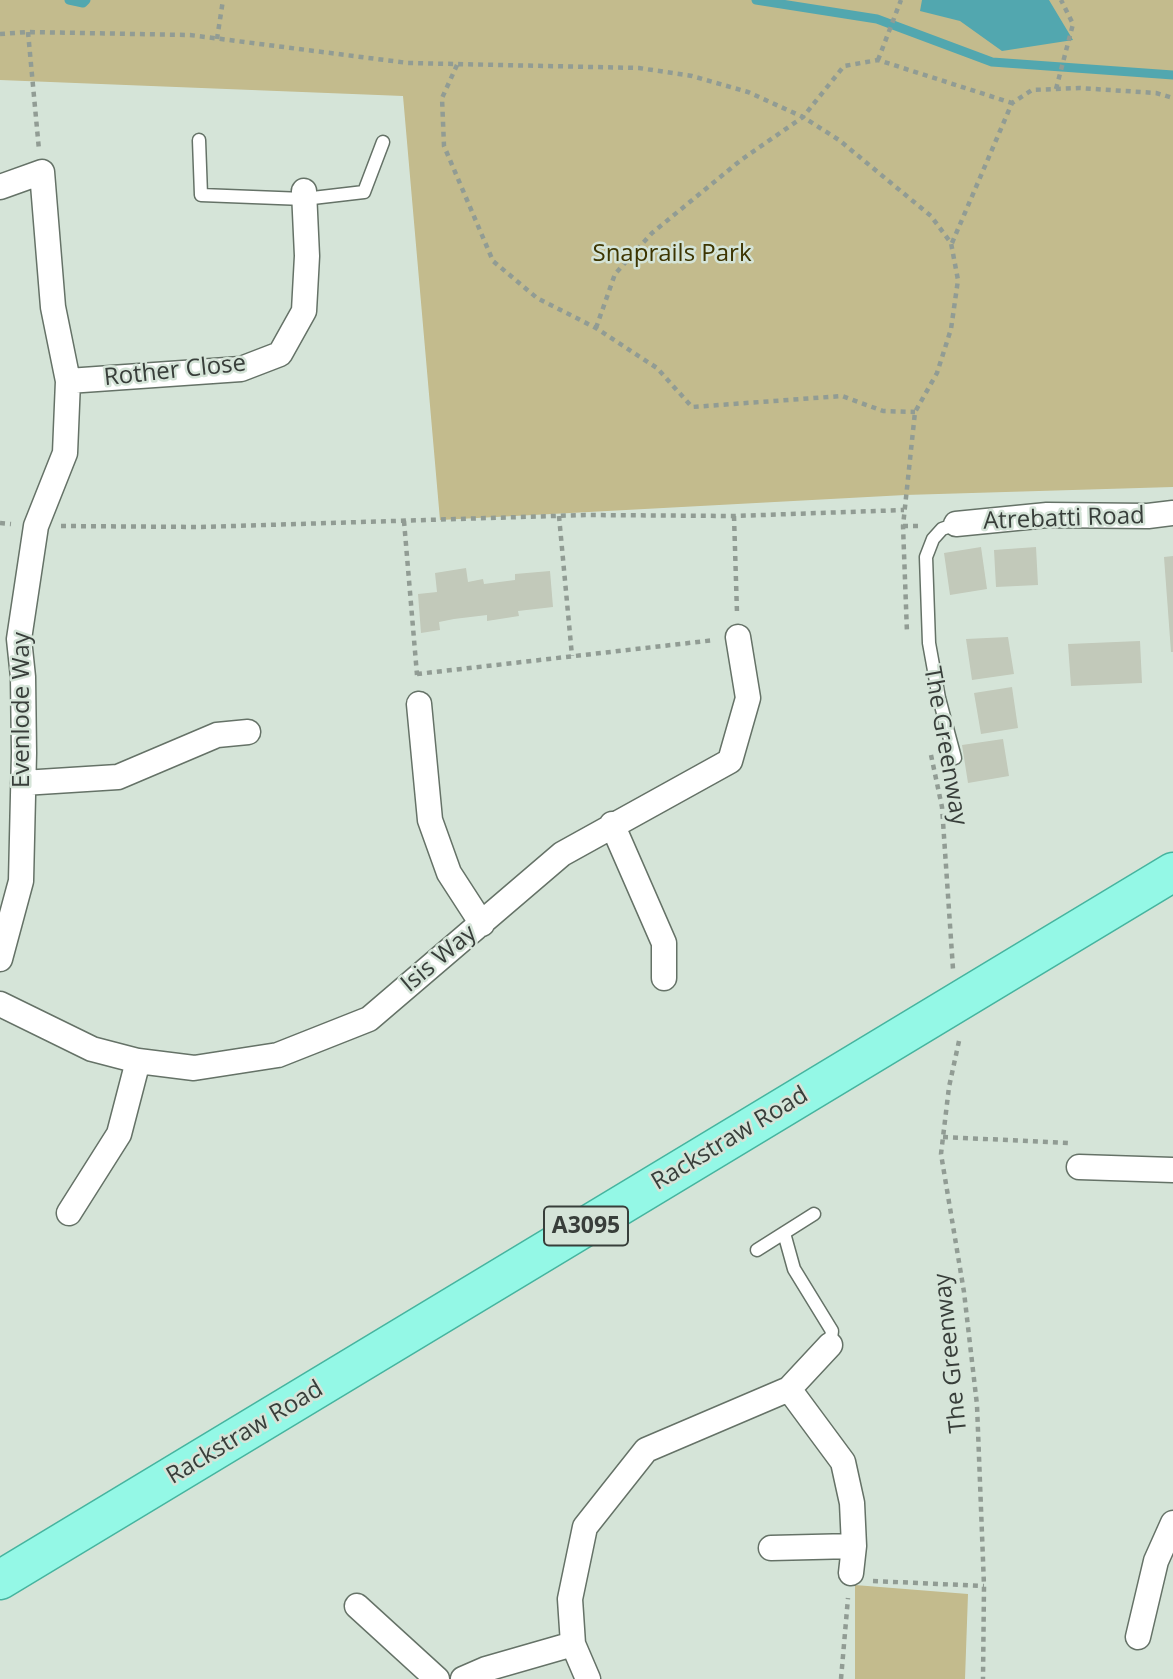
<!DOCTYPE html>
<html>
<head>
<meta charset="utf-8">
<style>
  body { margin:0 }
  canvas { display:block; background:#d5e4d8 }
</style>
</head>
<body>
<canvas width="1173" height="1679"></canvas>
<script>
const context = document.querySelector('canvas').getContext('2d');
context.lineJoin = 'round';
function paint(path, color) { context.fillStyle = color; context.fill(path, 'evenodd'); }
const shape = rows => new Path2D(rows.map(r => 'M' + r).join(''));
function strokePath(path, color, width, dash) { context.strokeStyle = color; context.lineWidth = width; context.lineCap = dash ? 'butt' : 'round'; context.setLineDash(dash || []); context.stroke(path); }
function write(font, color, halo, rows, align = 'center') {
  context.font = font + ' "Open Sans",sans-serif'; context.lineWidth = 5; context.setLineDash([]); context.textBaseline = 'middle'; context.strokeStyle = halo; context.fillStyle = color; for (const [text, x, y, turn = 0] of rows) {
    context.save(); context.translate(x, y); context.rotate((+turn || 0) * Math.PI / 180); context.textAlign = isNaN(turn) ? turn : align; if (halo) context.strokeText(text, 0, 0); context.fillText(text, 0, 0); context.restore();
  }
}
paint(shape([
  [0,0,1173,0,1173,487,905,495,440,520,403,96,0,80],
  [855,1585,968,1594,965,1679,855,1679]
]), '#c3bb8d');
paint(shape([
  [922,0,1049,0,1073,40,1002,51,960,21,920,11]
]), '#52a7af');
strokePath(shape([
  [69,0,83,3,86,0],
  [756,0,877,19,992,62,1173,75]
]), '#52a7af', 9);
paint(shape([
  [981,547,987,589,950,595,944,553],
  [1036,547,1038,585,996,587,994,550],
  [1173,556,1173,652,1171,652,1164,557],
  [466,568,468,582,483,579,484,584,515,580,515,574,550,571,553,607,518,611,519,616,487,621,487,615,454,619,439,622,440,630,421,633,418,594,437,592,435,573],
  [1008,637,1014,674,972,680,966,639],
  [1140,641,1142,683,1071,686,1068,644],
  [1012,687,1018,728,981,734,974,693],
  [1003,739,1009,776,968,783,962,745]
]), '#c2c9ba');
const lane = shape([
  [199,140,201,195,304,199,364,192,383,142],
  [955,758,939,698,929,643,926,557,933,539,942,529,956,524],
  [784,1233,794,1269,832,1331,830,1345],
  [757,1250,814,1214]
]);
const street = shape([
  [0,187,42,172,53,307,68,381,65,453,36,526,19,639,23,677,24,753,21,881,0,959],
  [68,381,241,369,280,354,304,311,307,256,304,191],
  [956,524,1047,515,1148,516,1173,513],
  [419,704,430,820,449,873,482,924],
  [23,783,118,777,217,735,248,732],
  [612,824,664,943,664,978],
  [0,1004,92,1049,138,1061,194,1068,278,1055,369,1019,562,854,730,761,748,698,738,637],
  [1079,1167,1173,1170],
  [69,1213,119,1134,138,1061],
  [789,1389,843,1462,852,1503,854,1546,851,1573],
  [771,1548,854,1546],
  [357,1606,437,1679],
  [1138,1637,1156,1561,1173,1523],
  [463,1679,486,1669,573,1644],
  [588,1679,573,1644,570,1599,585,1527,646,1450,789,1389,830,1345]
]);
const primary = shape([
  [0,1580,1173,872]
]);
strokePath(lane, '#657267', 15);
strokePath(street, '#657267', 27);
strokePath(primary, '#46b49f', 41);
strokePath(shape([
  [28,32,39,150],
  [0,34,28,32,190,35,408,63,639,68,692,76,748,92,803,117,839,140,931,216,951,243,958,280,951,329,937,373,915,412,903,526,907,633],
  [217,39,223,0],
  [878,60,901,0],
  [457,65,442,98,444,146,493,261,537,298,596,328,657,368,692,407,842,396,883,411,915,412],
  [1056,89,1073,24,1061,0],
  [952,243,1012,103,1032,90,1079,88,1156,93,1173,98],
  [596,328,615,274,652,233,741,160,803,117,844,66,878,60,1012,103],
  [559,516,572,656],
  [734,516,737,613],
  [404,521,417,675],
  [0,523,11,524],
  [61,526,201,527,585,515,734,516,904,510],
  [903,526,919,526],
  [417,674,715,640],
  [931,755,942,807,953,969],
  [959,1041,949,1087,941,1154,964,1292,977,1405,984,1586,983,1679],
  [943,1137,1070,1143],
  [873,1581,984,1586],
  [841,1679,848,1598]
]), '#919c94', 4.5, [5, 5]);
strokePath(lane, '#fff', 12);
strokePath(street, '#fff', 24);
strokePath(primary, '#94f8e6', 38);
for (const [x, y, w] of [
  [586,1226,84]
]) { const box = new Path2D(); box.roundRect(x - w / 2, y - 19.5, w, 39, 5); context.fillStyle = '#d5e4d8'; context.fill(box); strokePath(box, '#383e3a', 2); }
write('bold 23px', '#383e3a', null, [
  ["A3095",586,1226]
]);
write('24px', '#3d3501', '#d5e4d8', [
  ["Snaprails Park",672,254]
]);
write('24px', '#383e3a', '#d5e4d8', [
  ["Rother Close",175,371,-6],
  ["Atrebatti Road",1064,519,-2],
  ["Evenlode Way",22,710,-90],
  ["The Greenway",945,746,80],
  ["Isis Way",439,959,-40],
  ["Rackstraw Road",730,1139,-31],
  ["The Greenway",951,1353,-96],
  ["Rackstraw Road",245,1433,-31]
]);
</script>
</body>
</html>
